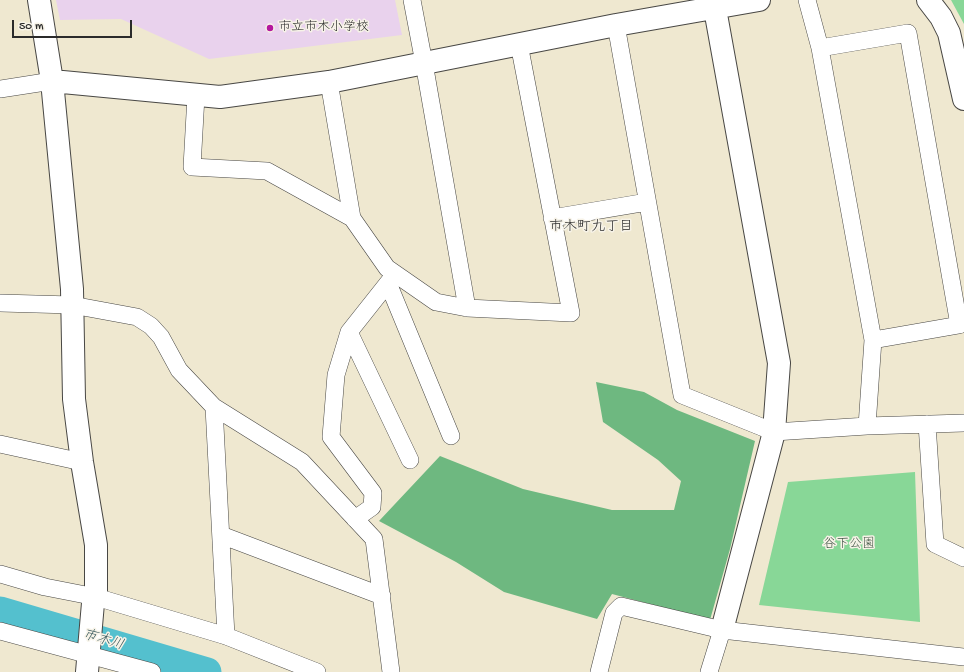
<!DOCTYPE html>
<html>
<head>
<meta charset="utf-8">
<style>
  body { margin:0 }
  #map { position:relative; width:964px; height:672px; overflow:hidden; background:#efe8d0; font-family:"Gochi Hand",sans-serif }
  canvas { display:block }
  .scale { position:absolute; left:12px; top:20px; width:120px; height:18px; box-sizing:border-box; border:2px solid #2b2b2b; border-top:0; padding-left:5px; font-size:12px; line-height:14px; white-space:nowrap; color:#2b2b2b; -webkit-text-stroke:3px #f7f3e8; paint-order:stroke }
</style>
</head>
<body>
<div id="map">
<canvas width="964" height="672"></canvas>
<div class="scale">50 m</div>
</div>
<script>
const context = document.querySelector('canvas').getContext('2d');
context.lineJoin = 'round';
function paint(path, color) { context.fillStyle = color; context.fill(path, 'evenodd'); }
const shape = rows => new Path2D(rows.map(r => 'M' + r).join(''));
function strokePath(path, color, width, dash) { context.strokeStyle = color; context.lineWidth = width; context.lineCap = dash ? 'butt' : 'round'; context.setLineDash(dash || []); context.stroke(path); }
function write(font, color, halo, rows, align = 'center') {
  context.font = font + ' "Gochi Hand","Klee One",sans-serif'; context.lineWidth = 3; context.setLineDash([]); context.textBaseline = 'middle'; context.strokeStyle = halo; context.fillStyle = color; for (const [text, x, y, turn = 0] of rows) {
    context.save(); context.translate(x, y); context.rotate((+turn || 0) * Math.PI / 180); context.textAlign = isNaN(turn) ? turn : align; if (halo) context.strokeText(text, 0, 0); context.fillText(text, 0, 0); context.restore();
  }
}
paint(shape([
  [56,0,395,0,402,35,209,59,121,19,60,20]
]), '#e9d2ed');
paint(shape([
  [951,0,964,0,964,24],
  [915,472,920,622,759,605,788,482]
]), '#88d797');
paint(shape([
  [596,382,644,392,677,410,755,441,730,549,710,620,612,594,597,619,504,592,456,562,379,521,440,456,523,489,612,510,674,510,681,481,658,460,603,422]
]), '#6eb880');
strokePath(shape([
  [0,611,207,672]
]), '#54c0ce', 29);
const minor = shape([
  [412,0,424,63,467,308],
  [807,0,820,48,873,340,867,426],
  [616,25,682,395,774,432,867,426,964,423],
  [820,48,908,33,959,325,873,340],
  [329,82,352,218],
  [0,89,52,81],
  [196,96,192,167,267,171,352,218,387,268,436,302,467,308,571,313,519,44],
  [552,218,647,202],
  [388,283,451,436],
  [0,303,72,305,137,317,151,326,161,337,179,370,214,407,302,462,374,539,391,672],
  [349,332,410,460],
  [214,407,226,636],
  [927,424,935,544,964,558],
  [0,444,82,462],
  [355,519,372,507,373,493,331,437,336,375,349,332,395,274],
  [221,535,382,596],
  [0,574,45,587,96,597,226,636,317,672],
  [0,631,152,672],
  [599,672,614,613,621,606,722,630,964,657],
  [709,672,722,630]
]);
const tertiary = shape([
  [39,0,52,81,72,289,74,399,82,462,96,545,96,597,93,603,87,672],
  [928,0,941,17,949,33,964,99],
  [715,9,779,363,774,432,722,630],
  [52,81,220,97,329,82,616,25,759,0]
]);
strokePath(minor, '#484744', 18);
strokePath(tertiary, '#484744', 24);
strokePath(minor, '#fff', 17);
strokePath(tertiary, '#fff', 22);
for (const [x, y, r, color] of [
  [270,28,4,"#b5179e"]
]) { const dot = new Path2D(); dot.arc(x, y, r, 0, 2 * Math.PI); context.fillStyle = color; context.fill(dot); strokePath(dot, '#f7f3e8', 1.5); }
write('13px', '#2b2b2b', '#f7f3e8', [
  ["市立市木小学校",278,28]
], 'left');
write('13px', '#425646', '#f7f3e8', [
  ["谷下公園",849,545]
]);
write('14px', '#2b2b2b', '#f7f3e8', [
  ["市木町九丁目",591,228]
]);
write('italic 14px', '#37585c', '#f7f3e8', [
  ["市木川",103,641,17]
]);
</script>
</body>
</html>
